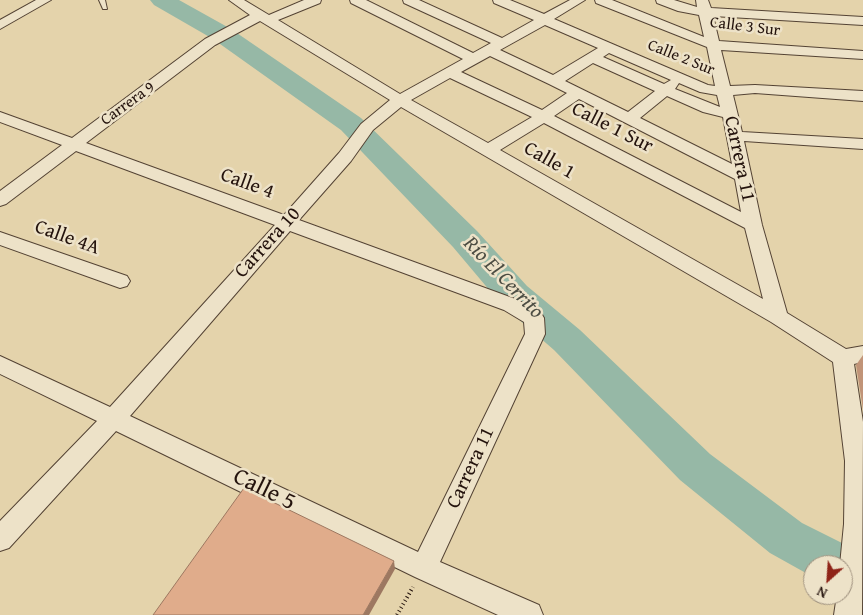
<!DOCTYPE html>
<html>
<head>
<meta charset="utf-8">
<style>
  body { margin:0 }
  #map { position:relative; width:863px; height:615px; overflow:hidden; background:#e4d3ab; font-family:"Gentium Book Plus",serif }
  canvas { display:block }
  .north { position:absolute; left:803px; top:555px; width:50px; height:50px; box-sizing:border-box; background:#ede2c8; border:1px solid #9d8f7d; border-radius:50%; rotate:206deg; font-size:14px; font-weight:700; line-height:20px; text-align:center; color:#24130d }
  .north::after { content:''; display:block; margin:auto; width:18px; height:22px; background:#8f2418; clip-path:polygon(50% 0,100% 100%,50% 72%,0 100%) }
</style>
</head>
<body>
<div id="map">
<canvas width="863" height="615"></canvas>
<div class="north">N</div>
</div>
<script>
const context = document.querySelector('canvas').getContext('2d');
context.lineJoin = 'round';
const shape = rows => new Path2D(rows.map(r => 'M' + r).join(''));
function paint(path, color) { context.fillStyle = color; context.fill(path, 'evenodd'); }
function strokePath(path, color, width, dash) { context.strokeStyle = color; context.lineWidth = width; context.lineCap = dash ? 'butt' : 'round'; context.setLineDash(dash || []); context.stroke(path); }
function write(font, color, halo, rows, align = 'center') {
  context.font = font + ' "Gentium Book Plus",serif'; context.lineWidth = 5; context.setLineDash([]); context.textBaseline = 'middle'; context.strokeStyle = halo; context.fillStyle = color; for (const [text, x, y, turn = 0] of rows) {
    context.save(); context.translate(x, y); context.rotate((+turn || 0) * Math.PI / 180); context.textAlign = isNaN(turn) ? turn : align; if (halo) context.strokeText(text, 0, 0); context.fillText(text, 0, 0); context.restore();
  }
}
paint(shape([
  [150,0,179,0,231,29,361,118,477,231,527,286,580,330,710,454,802,523,854,549,861,565,854,581,843,585,843,565,813,565,813,577,770,553,680,480,554,350,501,304,453,247,341,130,213,39,154,5,150,0]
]), '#96b8a6');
const lane = shape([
  [99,0,105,0,107,9,103,9,99,0]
]);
const street = shape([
  [36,0,51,0,0,29,0,20,36,0],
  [229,0,244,0,269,15,304,0,321,0,320,3,278,20,400,94,463,59,351,3,350,0,366,0,473,53,491,43,404,3,403,0,419,0,502,38,534,20,494,3,493,0,510,0,544,14,570,0,585,0,554,19,708,85,715,86,707,47,596,3,595,0,612,0,704,37,699,15,678,11,657,3,656,0,674,0,697,7,696,0,708,0,711,8,863,17,863,25,713,16,719,41,863,51,863,59,721,50,730,86,755,85,863,91,863,101,755,93,733,95,742,132,863,139,863,149,744,141,762,225,787,313,846,349,863,346,863,362,854,364,863,422,862,615,834,615,837,595,843,595,843,565,840,565,844,524,845,461,833,362,771,322,401,107,373,130,351,161,299,220,518,300,541,313,544,318,545,334,440,562,539,605,543,615,498,615,415,577,116,431,9,548,0,551,0,521,97,421,0,374,0,356,110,407,275,225,76,151,6,204,0,206,0,191,62,145,0,122,0,112,72,138,205,39,250,15,229,0],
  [260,21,390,100,361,124,339,153,284,215,86,143,215,45,260,21],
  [545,25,598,48,553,75,500,50,545,25],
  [609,53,671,80,664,84,603,57,609,53],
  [490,56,549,84,567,93,542,110,461,72,490,56],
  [593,63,655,91,628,112,565,81,593,63],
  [450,78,532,117,488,143,411,100,450,78],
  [679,83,700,92,717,95,720,107,675,89,679,83],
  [667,96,703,112,723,117,732,164,640,118,667,96],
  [579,99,735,179,741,212,554,116,579,99],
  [544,123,745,228,763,299,500,150,544,123],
  [290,231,504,310,524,322,525,334,418,552,130,416,290,231],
  [0,232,127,276,130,281,127,286,120,288,0,245,0,232]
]);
strokePath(lane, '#544334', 2);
strokePath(street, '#544334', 2);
strokePath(shape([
  [397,615,413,587]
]), '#24130d', 4, [1, 3]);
paint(lane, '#ede2c8');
paint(street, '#ede2c8');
paint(shape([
  [863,355,863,410,856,365]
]), '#c19478');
paint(shape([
  [394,561,395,569,369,615,363,615]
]), '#9d7861');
const building = shape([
  [244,488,394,561,363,615,153,615,244,488]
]);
paint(building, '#e0ac8b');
strokePath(building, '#9d7861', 1);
write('16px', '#24130d', '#ede2c8', [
  ["Calle 3 Sur",745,27,7],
  ["Calle 2 Sur",681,58,22],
  ["Carrera 9",128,104,-36]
]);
write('20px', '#24130d', '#ede2c8', [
  ["Calle 1 Sur",612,128,27],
  ["Carrera 11",739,159,78],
  ["Calle 1",549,161,30],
  ["Calle 4",247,184,20],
  ["Calle 4A",67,238,20],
  ["Carrera 10",268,243,-48],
  ["Carrera 11",471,468,-65]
]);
write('italic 21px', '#4c4d43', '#ede2c8', [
  ["Río El Cerrito",503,278,46]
]);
write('24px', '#24130d', '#ede2c8', [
  ["Calle 5",264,490,26]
]);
</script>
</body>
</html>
